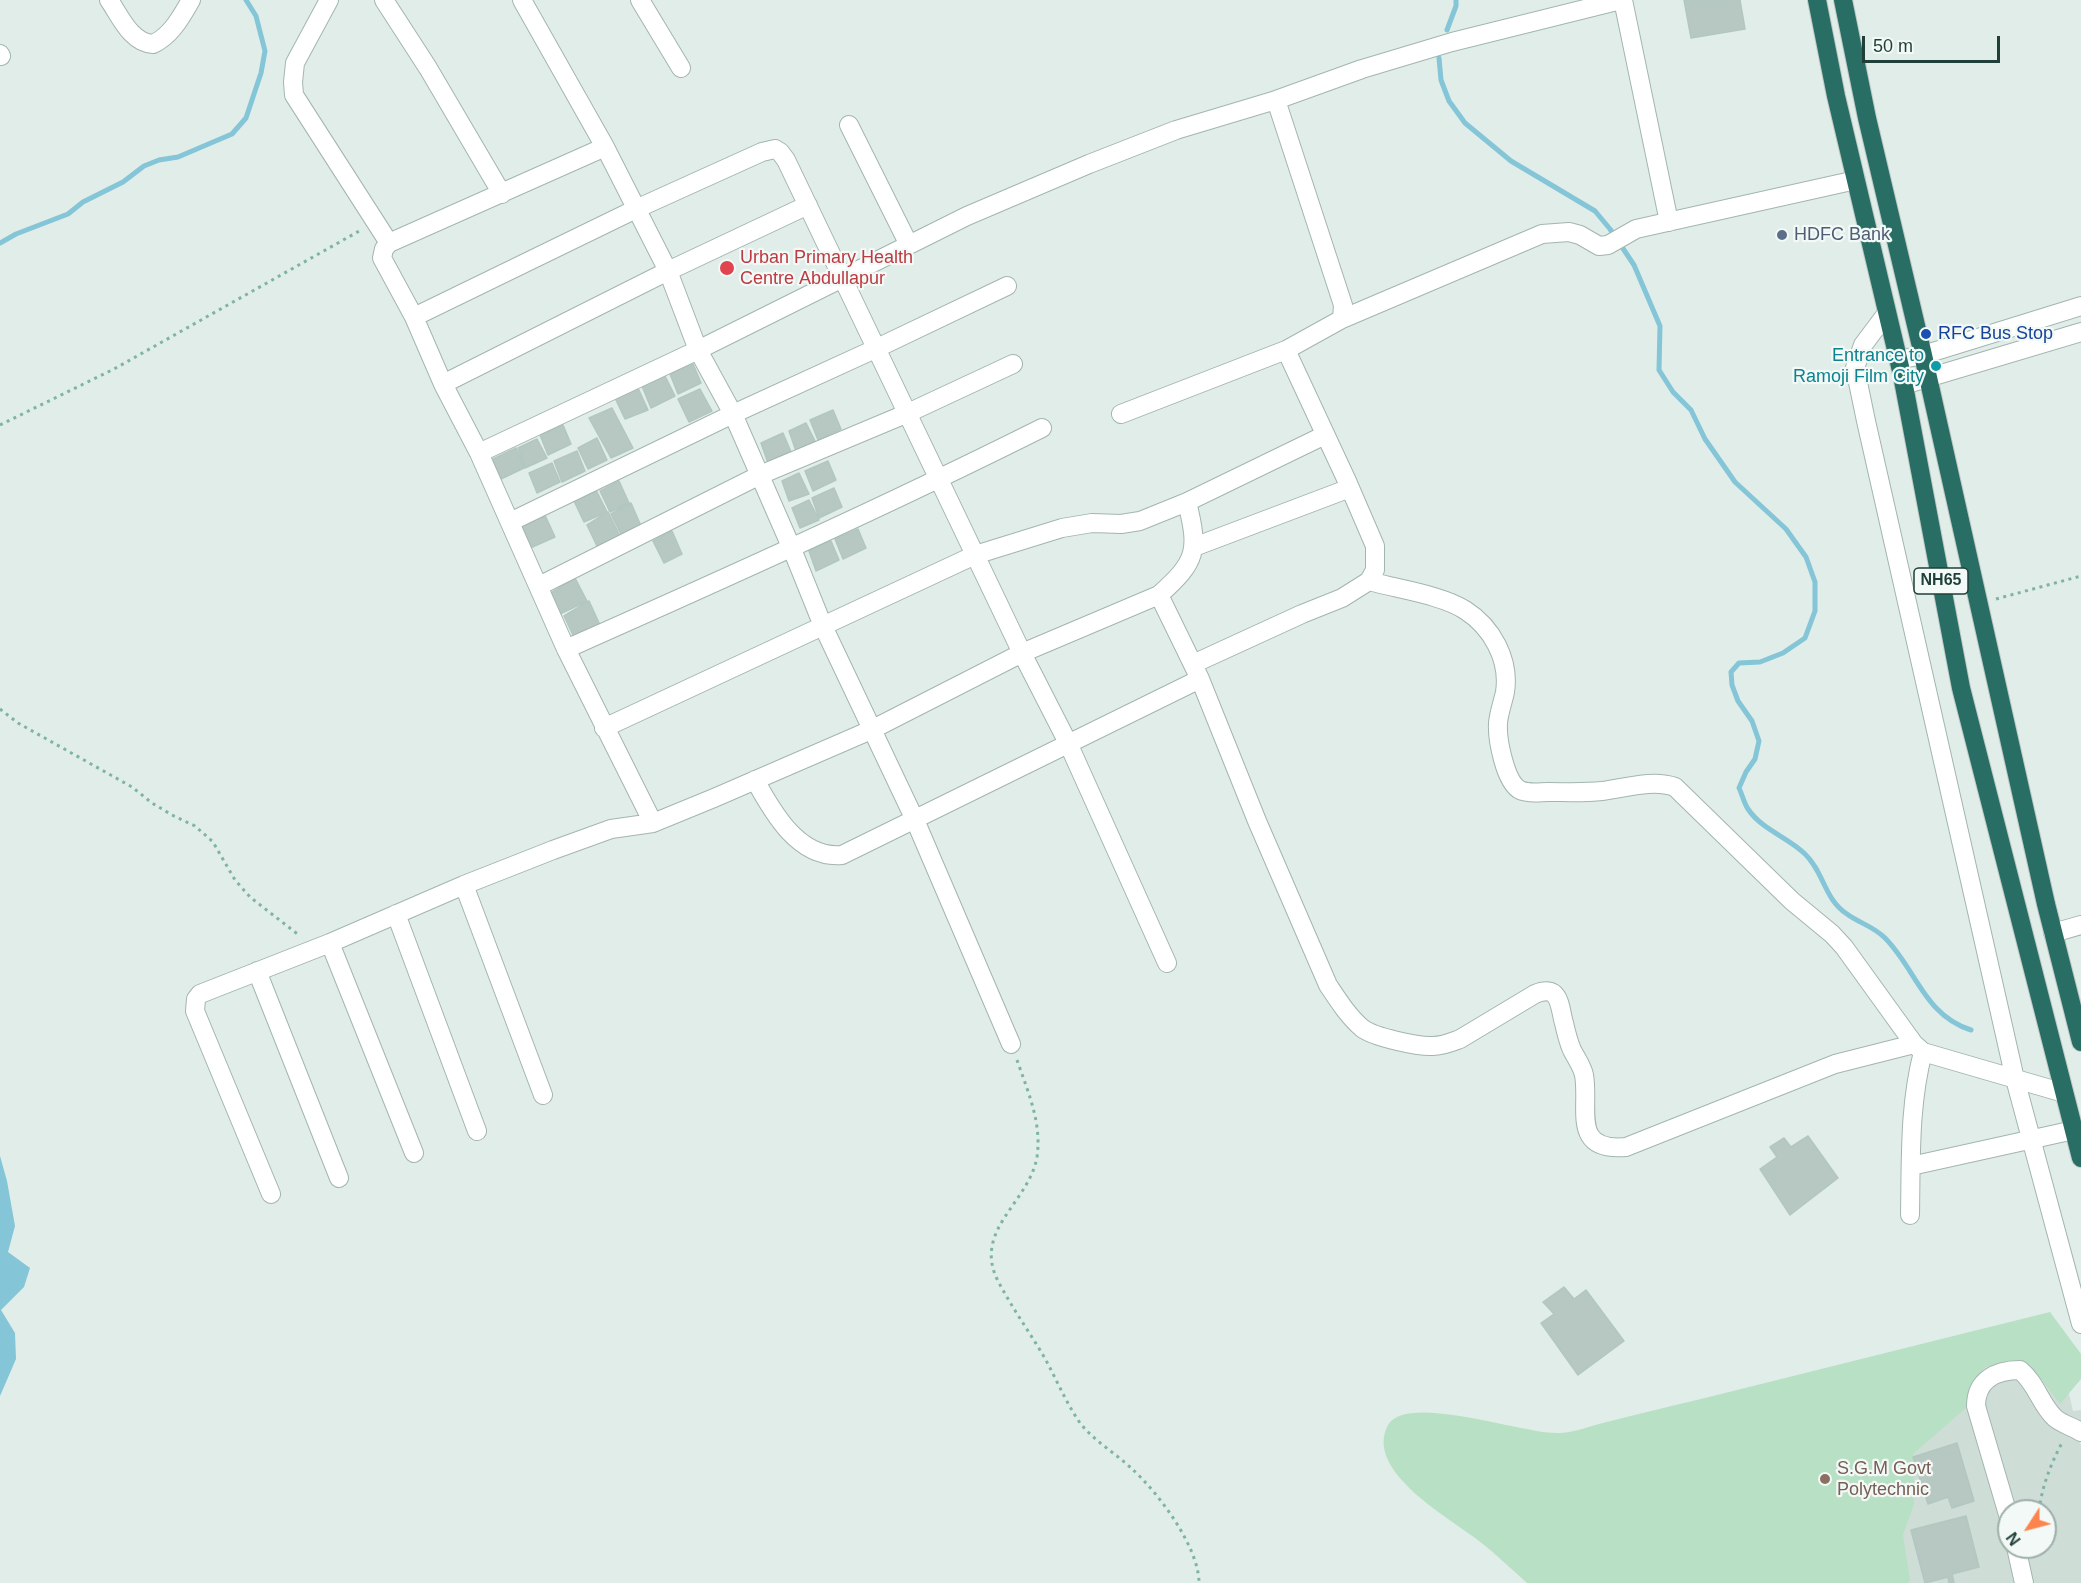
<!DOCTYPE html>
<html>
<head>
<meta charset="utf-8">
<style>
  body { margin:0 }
  #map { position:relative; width:2081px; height:1583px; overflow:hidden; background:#e1ede8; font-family:Arial,sans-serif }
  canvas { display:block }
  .north { position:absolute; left:1997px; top:1499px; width:60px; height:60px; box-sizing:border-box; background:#f2f9f6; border:2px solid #9eafaa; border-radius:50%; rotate:234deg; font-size:16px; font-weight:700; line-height:24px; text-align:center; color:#1f3f38 }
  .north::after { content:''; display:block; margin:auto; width:21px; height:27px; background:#fe844d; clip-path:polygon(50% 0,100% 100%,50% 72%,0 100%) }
  .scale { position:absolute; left:1862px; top:36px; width:138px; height:27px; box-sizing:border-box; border:3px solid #1f3f38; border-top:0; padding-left:8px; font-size:18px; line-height:21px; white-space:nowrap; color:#1f3f38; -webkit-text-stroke:4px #f2f9f6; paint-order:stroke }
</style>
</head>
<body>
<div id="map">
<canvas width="2081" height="1583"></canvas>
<div class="north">N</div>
<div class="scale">50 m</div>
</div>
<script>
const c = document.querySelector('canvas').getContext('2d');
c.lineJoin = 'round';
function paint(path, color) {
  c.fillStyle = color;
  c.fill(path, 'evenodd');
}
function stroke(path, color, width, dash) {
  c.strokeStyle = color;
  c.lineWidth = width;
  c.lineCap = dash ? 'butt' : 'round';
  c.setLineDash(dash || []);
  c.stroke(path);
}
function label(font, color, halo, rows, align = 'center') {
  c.font = font + ' Arial,sans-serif';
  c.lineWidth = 4.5;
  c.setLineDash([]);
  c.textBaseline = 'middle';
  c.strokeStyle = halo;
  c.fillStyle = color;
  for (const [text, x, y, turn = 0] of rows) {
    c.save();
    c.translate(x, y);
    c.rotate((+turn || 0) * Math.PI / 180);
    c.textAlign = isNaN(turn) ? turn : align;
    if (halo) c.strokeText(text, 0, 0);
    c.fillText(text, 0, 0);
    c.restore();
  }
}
paint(new Path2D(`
  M2050 1312 2073 1411 2081 1410V1434L2077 1432 2081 1446V1583H1594ZM2009 1511H2045V1547H2009Z`), '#cfddd7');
paint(new Path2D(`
  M2050 1312 2081 1354V1379L2060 1404 2042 1380 2022 1361 2000 1362 1984 1368 1977 1378 1966 1408 1913 1454 1914 1504 1903 1535 1910 1580 1908 1583H1527C1511 1569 1496 1554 1479 1541 1452 1519 1363 1472 1388 1425 1407 1392 1525 1435 1559 1433 1572 1433 1587 1427 1599 1424 1633 1415 1667 1407 1701 1399 1817 1370 1933 1341 2050 1312Z`), '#b8e0c5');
paint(new Path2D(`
  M0 1156 7 1181 15 1226 8 1252 30 1268 24 1287 1 1310 15 1333 16 1359 0 1396Z`), '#84c5d7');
stroke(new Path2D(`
  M1447 30 1456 6V0
  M1439 58 1441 80 1449 101 1465 123 1511 161 1595 211 1610 229 1634 265 1660 326 1659 370 1673 392 1691 410 1705 439 1735 482 1786 529 1806 557 1815 582V611L1805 638 1783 653 1760 662 1739 663 1731 672 1732 685 1738 701 1752 721 1759 741 1755 759 1746 772 1739 788C1742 794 1744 803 1748 809 1762 830 1788 837 1805 854 1824 872 1824 899 1847 914 1859 923 1873 926 1885 938 1916 969 1924 1015 1971 1030
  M0 243 16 234 68 214 83 202 123 182 144 166 159 160 178 157 232 134 246 118 261 73 265 51 256 16 246 0`), '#84c5d7', 5);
const building = new Path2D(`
  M1684 0H1740L1745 29 1691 38Z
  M693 364 701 383 678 394 670 374Z
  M665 376 675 396 651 408 642 386Z
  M638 388 648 410 625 419 615 398Z
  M700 389 712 411 689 422 678 399Z
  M612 408 633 448 611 458 589 418Z
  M833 410 841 429 818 440 810 420Z
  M806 423 816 443 796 451 789 431Z
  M563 425 571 444 548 455 540 435Z
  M783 433 791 452 768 463 761 443Z
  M597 438 607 460 588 469 578 448Z
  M537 439 547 458 525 468 518 448Z
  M516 448 524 468 501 479 493 459Z
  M577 451 585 471 562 482 554 461Z
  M828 461 836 480 813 491 805 471Z
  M552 463 560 482 537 493 529 473Z
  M799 473 809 494 789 501 782 481Z
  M619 481 629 503 610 512 600 491Z
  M595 488 607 512 584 522 574 501Z
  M834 488 842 507 819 518 812 498Z
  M809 500 819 520 800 528 792 508Z
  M631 503 641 526 621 534 611 514Z
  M608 512 620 536 597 546 587 525Z
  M544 513 555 537 528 549 519 528Z
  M858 529 866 548 843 559 835 539Z
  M672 531 682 554 664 563 653 541Z
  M831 541 839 560 816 571 809 551Z
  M575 578 587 601 560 614 551 593Z
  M589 601 600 625 574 637 564 616Z
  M1808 1136 1838 1178 1790 1215 1760 1169 1777 1157 1770 1147 1784 1138 1791 1147Z
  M1564 1287 1574 1299 1586 1290 1624 1341 1578 1375 1541 1323 1554 1314 1543 1302Z
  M1957 1443 1974 1501 1952 1508 1948 1497 1928 1504 1913 1457Z
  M1966 1516 1979 1567 1952 1574 1954 1583H1949L1948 1577 1925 1583 1911 1530Z`);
paint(building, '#b6c8c1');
stroke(building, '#b2c7c0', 1.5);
const minor = new Path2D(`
  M109 0C120 16 131 43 153 44 171 36 181 17 191 0
  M329 0 295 63 293 82 294 95 389 243 605 147
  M384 0 428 68 502 194
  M522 0 605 147 668 271 698 350 733 414 792 549 823 626 915 820 1011 1044
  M640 0 681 68
  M1623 0 1669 222
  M0 54 1 56
  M849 125 909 245
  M389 243 384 249 382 258 414 317
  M1887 313 1863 345 1855 368 1866 421 2015 1079 2081 1324
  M1342 319 1542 234 1569 232 1580 235 1599 246 1608 245 1636 229 1856 180
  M1898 360 1923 355 2081 306
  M443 384 668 271 808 205
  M1904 385 2081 332
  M1121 414 1286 350
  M479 453 443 384 414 317 636 209 762 152 775 149 780 152 786 160 1022 653 1068 743 1167 963
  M510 522 733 414 875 349 1007 286
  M1194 547 1350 488
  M1369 581C1397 589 1442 595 1465 610 1492 627 1510 660 1505 692 1503 702 1499 712 1498 723 1497 739 1505 782 1520 790 1528 794 1540 792 1548 792 1566 792 1584 793 1602 791 1625 788 1653 779 1675 787L1792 901 1832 934 1844 947 1914 1044 1923 1052 2064 1093
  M539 586 760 475 908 413 1013 364
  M1159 595 1200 679 1257 821 1328 985C1338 1000 1348 1016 1362 1028 1373 1037 1419 1047 1433 1046 1443 1046 1452 1042 1460 1039L1535 994C1540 992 1548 990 1553 993 1561 999 1561 1014 1564 1023 1566 1032 1568 1041 1572 1050 1576 1058 1582 1066 1584 1075 1590 1108 1570 1152 1626 1147L1835 1064 1914 1044
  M566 649C726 578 886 506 1042 428
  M1193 664 1302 614 1342 598 1369 581 1375 570V546L1347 481 1286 350 1342 319 1343 305 1276 100
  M604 728 975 555 1062 528 1092 523 1121 524 1140 521 1187 502 1325 435
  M755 780C773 813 799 859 842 855L1200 679
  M653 823 566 649 479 453 698 350 967 216 1089 164 1176 130 1276 100 1362 69 1452 42 1621 0
  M464 885 543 1095
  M396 914 477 1131
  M2053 933 2081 925
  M330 943 414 1153
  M257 971 339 1178
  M1911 1166 2074 1130
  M271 1194 195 1011 196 999 200 994 330 943 464 885 553 850 611 829 653 823 714 798 871 730 1022 653 1159 595C1197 561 1199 551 1187 502
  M1910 1215C1911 1160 1909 1105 1923 1052
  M2009 1518 1976 1406C1976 1380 1996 1370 2020 1370 2037 1384 2040 1404 2055 1418 2062 1424 2073 1427 2081 1432
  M2016 1547 2024 1583`);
const highway = new Path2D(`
  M1817 0 1836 96 1902 375 1961 688 2081 1158
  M1843 0 1867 118 1923 355 2046 904 2081 1042`);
stroke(minor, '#a3b5b0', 20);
stroke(highway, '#c0c9c7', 20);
stroke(new Path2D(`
  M0 425 114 369 361 230
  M1996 599 2081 576
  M0 709 18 723 132 787 152 803 172 815 195 826 213 842 235 880 250 897 300 936
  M1017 1060C1028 1092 1042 1123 1037 1157 1029 1203 972 1230 998 1281 1011 1306 1028 1330 1043 1355 1056 1378 1065 1401 1080 1423 1094 1441 1114 1452 1131 1468 1158 1492 1199 1547 1199 1583
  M2039 1511C2042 1486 2051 1463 2063 1441`), '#7eb3a6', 3, [3, 4.5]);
stroke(minor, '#fff', 18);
stroke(highway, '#296e64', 18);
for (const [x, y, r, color] of [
  [1782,235,6,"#5c6f8a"],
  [727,268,8,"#e0444e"],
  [1926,334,6,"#1a4fb4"],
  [1936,366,6,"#0f9aa8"],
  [1825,1479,6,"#8d6e63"]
]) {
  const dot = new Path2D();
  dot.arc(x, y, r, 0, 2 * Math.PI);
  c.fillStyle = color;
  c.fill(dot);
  stroke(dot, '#f2f9f6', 2);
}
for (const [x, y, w] of [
  [1941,581,54]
]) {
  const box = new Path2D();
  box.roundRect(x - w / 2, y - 13, w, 26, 4.5);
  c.fillStyle = '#f2f9f6';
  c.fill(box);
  stroke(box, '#1f3f38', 1.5);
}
label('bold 16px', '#1f3f38', null, [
  ["NH65",1941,581]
]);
label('18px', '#4e5e75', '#f2f9f6', [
  ["HDFC Bank",1794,235]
], 'left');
label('18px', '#be3a42', '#f2f9f6', [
  ["Urban Primary Health",740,258],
  ["Centre Abdullapur",740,279]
], 'left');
label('18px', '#164399', '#f2f9f6', [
  ["RFC Bus Stop",1938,334]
], 'left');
label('18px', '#0d838f', '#f2f9f6', [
  ["Entrance to",1924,356],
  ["Ramoji Film City",1924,377]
], 'right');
label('18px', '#785e54', '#f2f9f6', [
  ["S.G.M Govt",1837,1469],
  ["Polytechnic",1837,1490]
], 'left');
</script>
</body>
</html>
